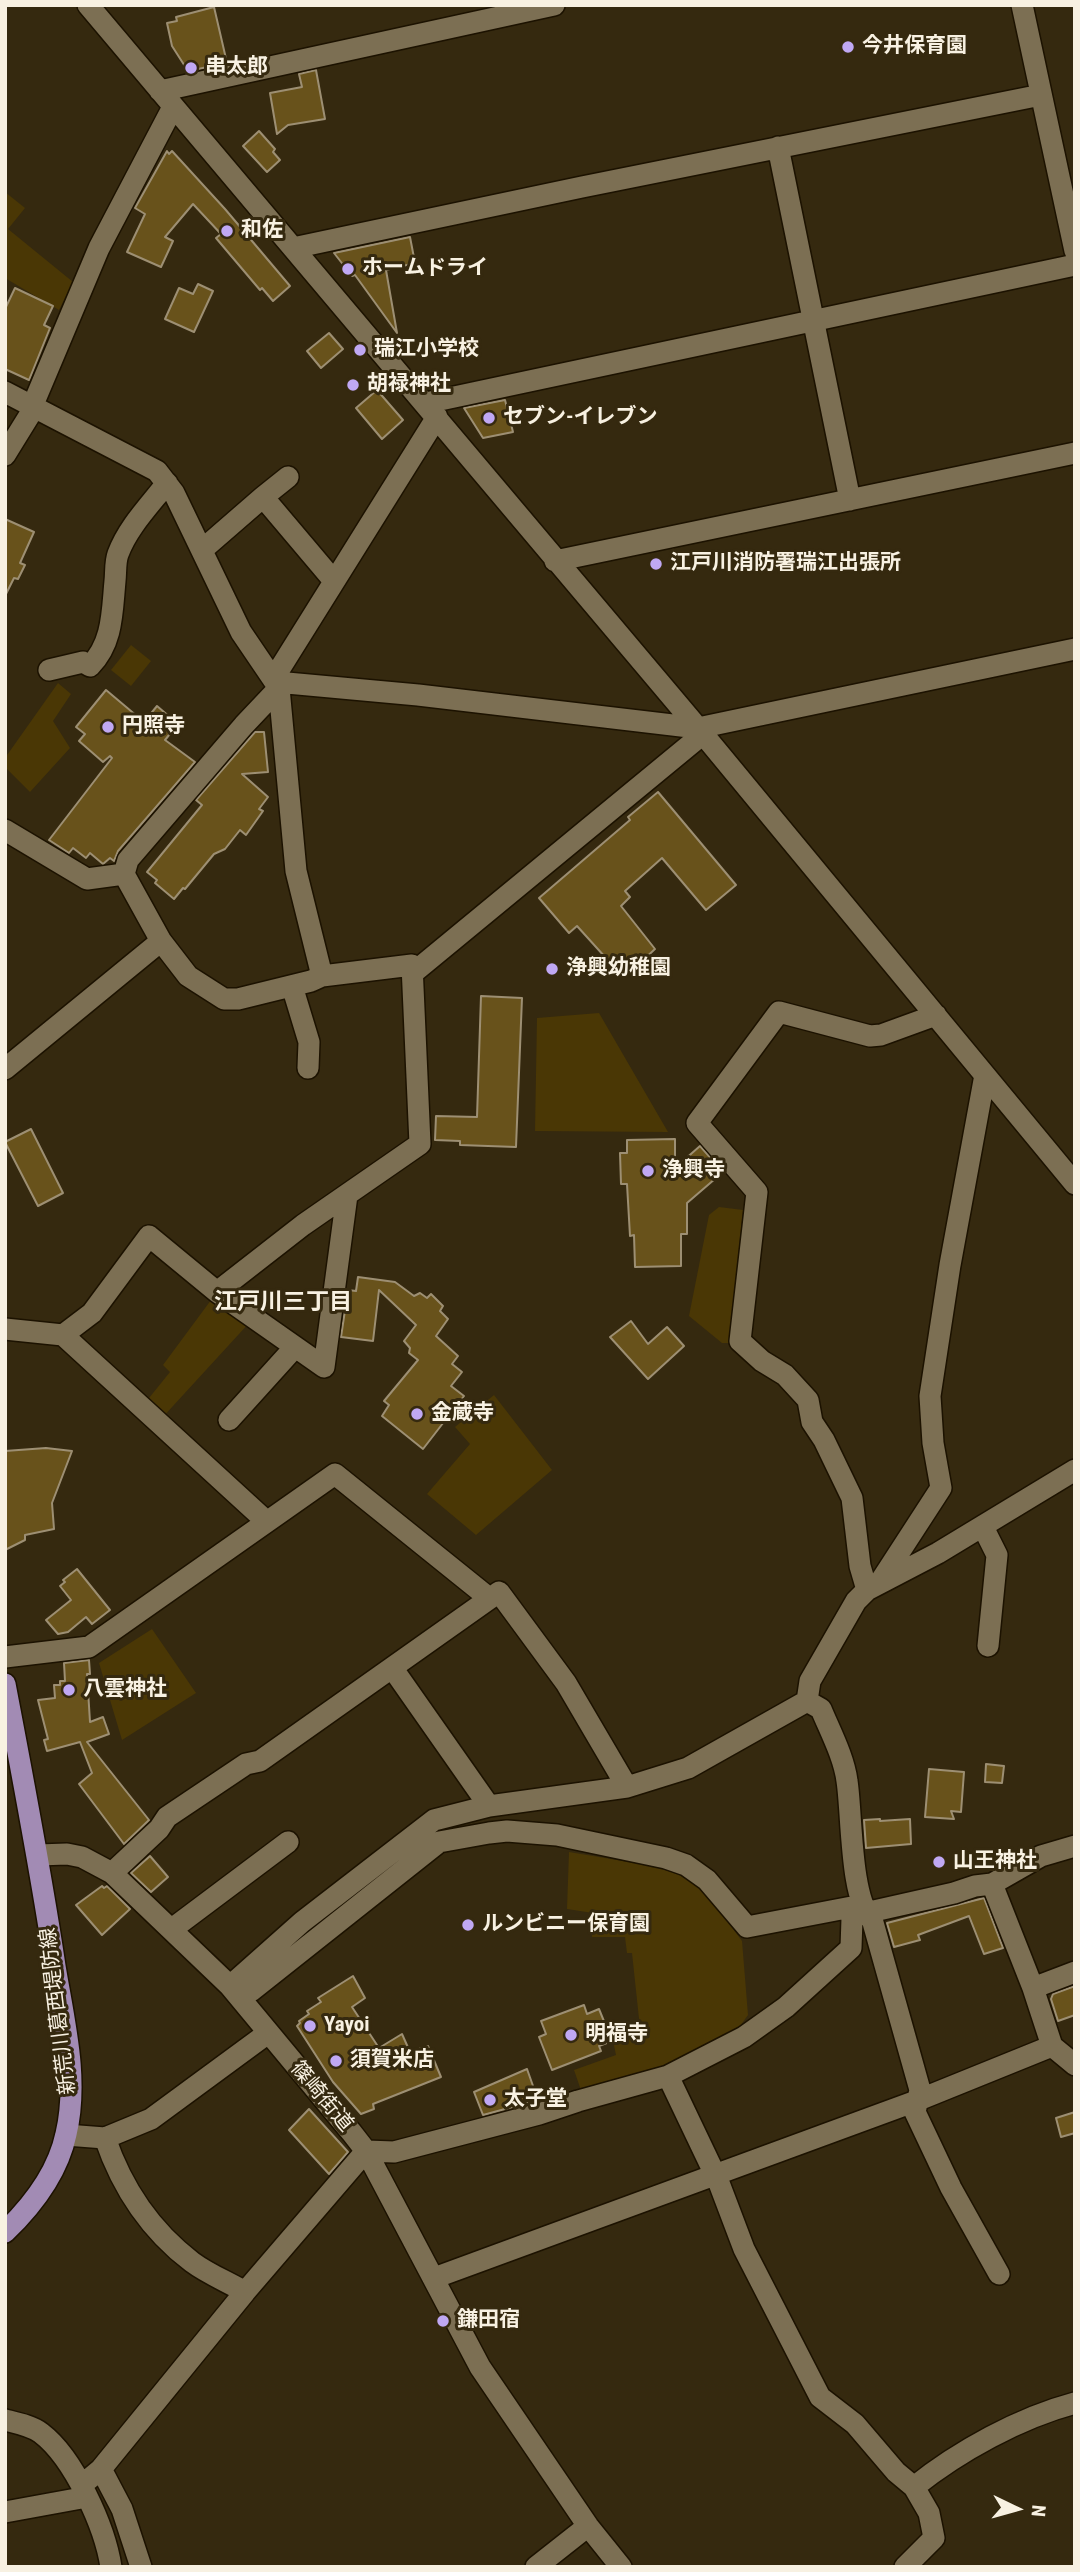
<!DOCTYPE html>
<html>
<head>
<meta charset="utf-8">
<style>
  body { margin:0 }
  #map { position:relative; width:1080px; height:2572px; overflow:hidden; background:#35290f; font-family:"Roboto Condensed",sans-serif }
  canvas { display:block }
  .frame { position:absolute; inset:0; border:7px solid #f8f1e2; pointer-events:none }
  .north { position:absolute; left:982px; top:2474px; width:70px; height:70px; -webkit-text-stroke:5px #35290f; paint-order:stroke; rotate:95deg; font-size:19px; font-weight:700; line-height:28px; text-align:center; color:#f8f1e2 }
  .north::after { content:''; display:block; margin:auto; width:24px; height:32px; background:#f8f1e2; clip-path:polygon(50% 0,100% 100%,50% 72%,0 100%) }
</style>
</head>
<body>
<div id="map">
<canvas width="1080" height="2572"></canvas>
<div class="frame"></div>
<div class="north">N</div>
</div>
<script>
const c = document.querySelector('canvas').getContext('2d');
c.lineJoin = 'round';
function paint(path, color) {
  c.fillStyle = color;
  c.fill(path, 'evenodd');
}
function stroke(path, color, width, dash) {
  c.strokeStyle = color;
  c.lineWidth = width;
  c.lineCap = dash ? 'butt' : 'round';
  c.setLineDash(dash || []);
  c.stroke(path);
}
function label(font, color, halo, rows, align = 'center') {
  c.font = font + ' "Roboto Condensed","Noto Sans JP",sans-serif';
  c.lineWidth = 6;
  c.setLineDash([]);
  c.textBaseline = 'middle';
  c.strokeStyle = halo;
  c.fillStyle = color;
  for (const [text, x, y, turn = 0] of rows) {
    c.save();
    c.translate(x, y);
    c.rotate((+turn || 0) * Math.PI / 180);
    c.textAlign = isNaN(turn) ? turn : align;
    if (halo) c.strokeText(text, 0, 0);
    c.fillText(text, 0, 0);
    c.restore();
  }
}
paint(new Path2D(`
  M5 192 25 208 8 229 73 282 59 310 5 278Z
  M131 645 151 661 131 686 111 670Z
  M58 683 71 694 53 721 70 748 30 792 5 767V758Z
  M599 1013 668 1132 535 1131 537 1018Z
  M719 1207 743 1210 729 1343H722L689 1316 709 1215Z
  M214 1296 250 1322 162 1418 145 1403 170 1372 163 1365Z
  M494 1395 552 1470 476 1535 427 1494 470 1444 455 1427Z
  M152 1629 196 1693 122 1740 99 1663Z
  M569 1852 653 1866 677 1874 702 1887 742 1941 748 2015 732 2037 662 2069 583 2096 574 2070 616 2055 612 2036 640 2028 632 1953H627L625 1937H592L593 1913 567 1909Z`), '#4a3705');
const building = new Path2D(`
  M214 7 227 63 188 71 172 46 167 23 177 21 176 17Z
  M316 70 325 119 288 125 277 134 270 93 302 87 299 74Z
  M259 131 275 149 273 152 280 160 267 172 243 146Z
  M167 151 169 154 172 151 225 209 290 286 273 301 262 288 260 290 216 238 221 234 193 204 165 237 173 241 161 267 127 252 145 214 135 208Z
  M410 237 415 263 386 270 397 333 355 275 352 276 334 253Z
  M198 284 213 291 194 332 165 319 179 288 193 294Z
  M15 288 53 306 44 325 50 328 29 380 5 369V309Z
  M329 333 343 349 321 368 307 351Z
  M377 390 403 420 382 439 356 408Z
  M505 400 513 432 483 438 464 408Z
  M5 519 34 532 20 563 25 565 18 579 14 578 5 596Z
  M106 690 144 722 157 706 178 724 165 740 195 762 118 851 114 861 110 858 103 864 90 853 86 858 73 848 69 853 49 840 112 758 110 756 103 762 79 741 85 734 76 727Z
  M255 732H264L268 772 242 774 268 797 259 809 263 811 246 835 240 830 225 849 214 854 185 889 183 888 174 899 155 883 157 880 147 872 202 805 196 800Z
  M658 792 736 885 706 910 662 858 625 891 630 897 621 906 655 949 624 978 577 926 569 933 539 898 630 820 628 817Z
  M481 996 522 998 516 1147 460 1145V1141L435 1140 436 1116 477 1117Z
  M31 1129 63 1193 38 1206 5 1142Z
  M675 1139V1168L700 1146 723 1172 687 1203V1234H681V1266L635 1267 634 1235 630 1236 627 1184H621L620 1153H627V1140Z
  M358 1277 395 1282 414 1296 420 1293 427 1298 431 1294 443 1306 440 1311 448 1319 436 1336 458 1356 452 1364 462 1372 451 1386 464 1396 423 1449 382 1416 389 1405 384 1401 418 1360 409 1353 410 1348 404 1341 416 1325 379 1290 373 1341 341 1337 348 1290 356 1291Z
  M631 1321 648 1344 667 1327 684 1346 648 1379 610 1337Z
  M46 1448 72 1451 52 1503 54 1529 25 1535V1540L5 1550V1451Z
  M77 1569 110 1610 92 1624 86 1617 68 1632 58 1634 46 1620 71 1600 60 1586 65 1582 63 1580Z
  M89 1660 90 1674H87L90 1722 103 1717 109 1734 87 1742 149 1820 124 1844 79 1784 92 1773 80 1742 47 1751 44 1740 48 1739 38 1700 55 1698 54 1685H60V1681H65L64 1663Z
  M986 1764 1004 1766 1002 1783 985 1782Z
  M929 1769 964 1772 961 1812 951 1811 954 1819 925 1817Z
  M880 1819V1821L910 1819 911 1844 866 1848 864 1820Z
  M150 1856 168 1877 151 1892 131 1873Z
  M102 1886 104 1888 107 1886 130 1909 102 1935 76 1905Z
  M984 1898 1003 1948 984 1954 969 1916 918 1935 920 1940 894 1947 887 1923Z
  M353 1976 365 1998 352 2007 379 2048 402 2034 410 2052 428 2046 441 2077 373 2104 374 2109 361 2114 333 2082 297 2026 300 2023 299 2021 309 2014 307 2011 321 2002 318 1998Z
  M1075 1986V2015L1058 2021 1051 1999 1053 1994Z
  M584 2005 587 2014 599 2009 612 2041 599 2046 601 2051 552 2070 539 2037 546 2034 541 2021Z
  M527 2069 538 2100 483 2115 474 2092Z
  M309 2109 348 2152 329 2174 289 2130Z
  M1075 2112V2133L1061 2137 1056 2118Z`);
paint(building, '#68521b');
stroke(building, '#9d8f73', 2);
const minor = new Path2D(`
  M88 5 703 734 1075 1184
  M1022 5 1075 251
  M160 91 554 5
  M778 147 850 500
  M293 248 582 187 1041 95
  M5 392 157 471 174 493 241 632 279 688 296 871 322 976
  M426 403 1075 265
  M32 407 99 248 173 107
  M5 455 34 408
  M263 497 288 477
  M202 550 263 497 334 581
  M555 561 1075 453
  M49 670 83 662 90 666C113 643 112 612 115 581 116 572 115 562 118 554 128 527 150 505 167 483
  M274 678 437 417
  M276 682 418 695 698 728 1075 649
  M5 830 87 879 124 874
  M413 973 703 734
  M292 986 309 1042 308 1068
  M5 1069 161 941
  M217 1292 324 1367 347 1195
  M5 1329 63 1335 92 1313 149 1236 217 1292 303 1225 420 1144 412 965 322 976 311 981 238 999H224L188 976 161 941 124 874 128 860 244 725 279 688
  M63 1335 266 1521
  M229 1420 295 1347
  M983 1527 997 1555 988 1646
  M880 1582 941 1488 933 1443 930 1396 950 1265 985 1075
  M867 1590 860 1566 852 1498 824 1440 812 1422 808 1400 785 1375 762 1361 740 1341 757 1192 697 1123 779 1012 870 1036 881 1035 936 1015
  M5 1657 89 1647 335 1474 489 1598
  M393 1669 489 1806
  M807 1701 810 1681 856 1601 867 1590 938 1553 1075 1470
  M38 1855 67 1854 82 1857 112 1873 230 1986 352 2133 366 2151 480 2367 588 2526 621 2567
  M112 1873 159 1829 167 1817 246 1764 260 1761 499 1592 566 1683 627 1787
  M992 1884 1033 1988 1052 2046 1075 2065
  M172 1929 288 1842
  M230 1986 302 1922 434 1820 489 1806 627 1787 688 1768 807 1701 821 1709C830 1731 844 1757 847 1781 852 1812 850 1900 872 1919L920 2090 915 2112 951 2188 999 2274
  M1033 1988 1075 1972
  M251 1991 439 1842 489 1833 507 1831 557 1835 666 1858 686 1865 707 1880 747 1927 862 1905
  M668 2076 719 2183 744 2249 820 2397 855 2424 896 2472 914 2487
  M66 2135 105 2138 151 2119 268 2033
  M105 2138C122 2188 150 2230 192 2262 208 2274 228 2282 245 2292
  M434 2278 916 2101 1052 2046
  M5 2420C17 2423 32 2426 41 2433 74 2458 105 2527 111 2567
  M101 2469 122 2509 141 2567
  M83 2484 101 2469 245 2292 366 2151 394 2152 539 2114 578 2101 668 2076 744 2037 786 2007 851 1948 852 1918 865 1913 954 1893 975 1886 992 1884 1041 1856 1075 1846
  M5 2512 87 2497
  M536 2567 588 2526
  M905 2567 934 2538 929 2513 914 2487C959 2451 1019 2418 1075 2403`);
const major = new Path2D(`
  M5 1684C23 1778 41 1872 55 1966 64 2021 79 2079 66 2134 58 2172 32 2206 5 2232`);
stroke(minor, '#1c1200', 24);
stroke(major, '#1c1200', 24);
stroke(minor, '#7c6f53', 21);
stroke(major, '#a28bb4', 21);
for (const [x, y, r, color] of [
  [848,47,7,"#c0a8f3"],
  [191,68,7,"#c0a8f3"],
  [227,231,7,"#c0a8f3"],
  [348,269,7,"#c0a8f3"],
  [360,350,7,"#c0a8f3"],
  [353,385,7,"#c0a8f3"],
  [489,418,7,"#c0a8f3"],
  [656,564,7,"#c0a8f3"],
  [108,727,7,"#c0a8f3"],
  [552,969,7,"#c0a8f3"],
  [648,1171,7,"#c0a8f3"],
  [417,1414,7,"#c0a8f3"],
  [69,1690,7,"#c0a8f3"],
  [939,1862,7,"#c0a8f3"],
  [468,1925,7,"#c0a8f3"],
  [310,2026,7,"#c0a8f3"],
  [571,2035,7,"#c0a8f3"],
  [336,2061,7,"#c0a8f3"],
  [490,2100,7,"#c0a8f3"],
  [443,2321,7,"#c0a8f3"]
]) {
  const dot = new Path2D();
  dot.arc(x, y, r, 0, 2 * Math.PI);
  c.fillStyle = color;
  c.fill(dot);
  stroke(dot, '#35290f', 2.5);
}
label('bold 21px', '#f8f1e2', '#35290f', [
  ["今井保育園",862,47],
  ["串太郎",205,68],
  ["和佐",241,231],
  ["ホームドライ",362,269],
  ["瑞江小学校",374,350],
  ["胡禄神社",367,385],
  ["セブン-イレブン",503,418],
  ["江戸川消防署瑞江出張所",670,564],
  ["円照寺",122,727],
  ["浄興幼稚園",566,969],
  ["浄興寺",662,1171],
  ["金蔵寺",431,1414],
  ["八雲神社",83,1690],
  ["山王神社",953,1862],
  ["ルンビニー保育園",482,1925],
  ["Yayoi",324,2026],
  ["明福寺",585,2035],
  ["須賀米店",350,2061],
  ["太子堂",504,2100],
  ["鎌田宿",457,2321]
], 'left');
label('21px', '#f8f1e2', '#35290f', [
  ["新荒川葛西堤防線",59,2011,-97],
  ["篠崎街道",321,2097,50]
]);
label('bold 23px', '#f8f1e2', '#35290f', [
  ["江戸川三丁目",283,1303]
]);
</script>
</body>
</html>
